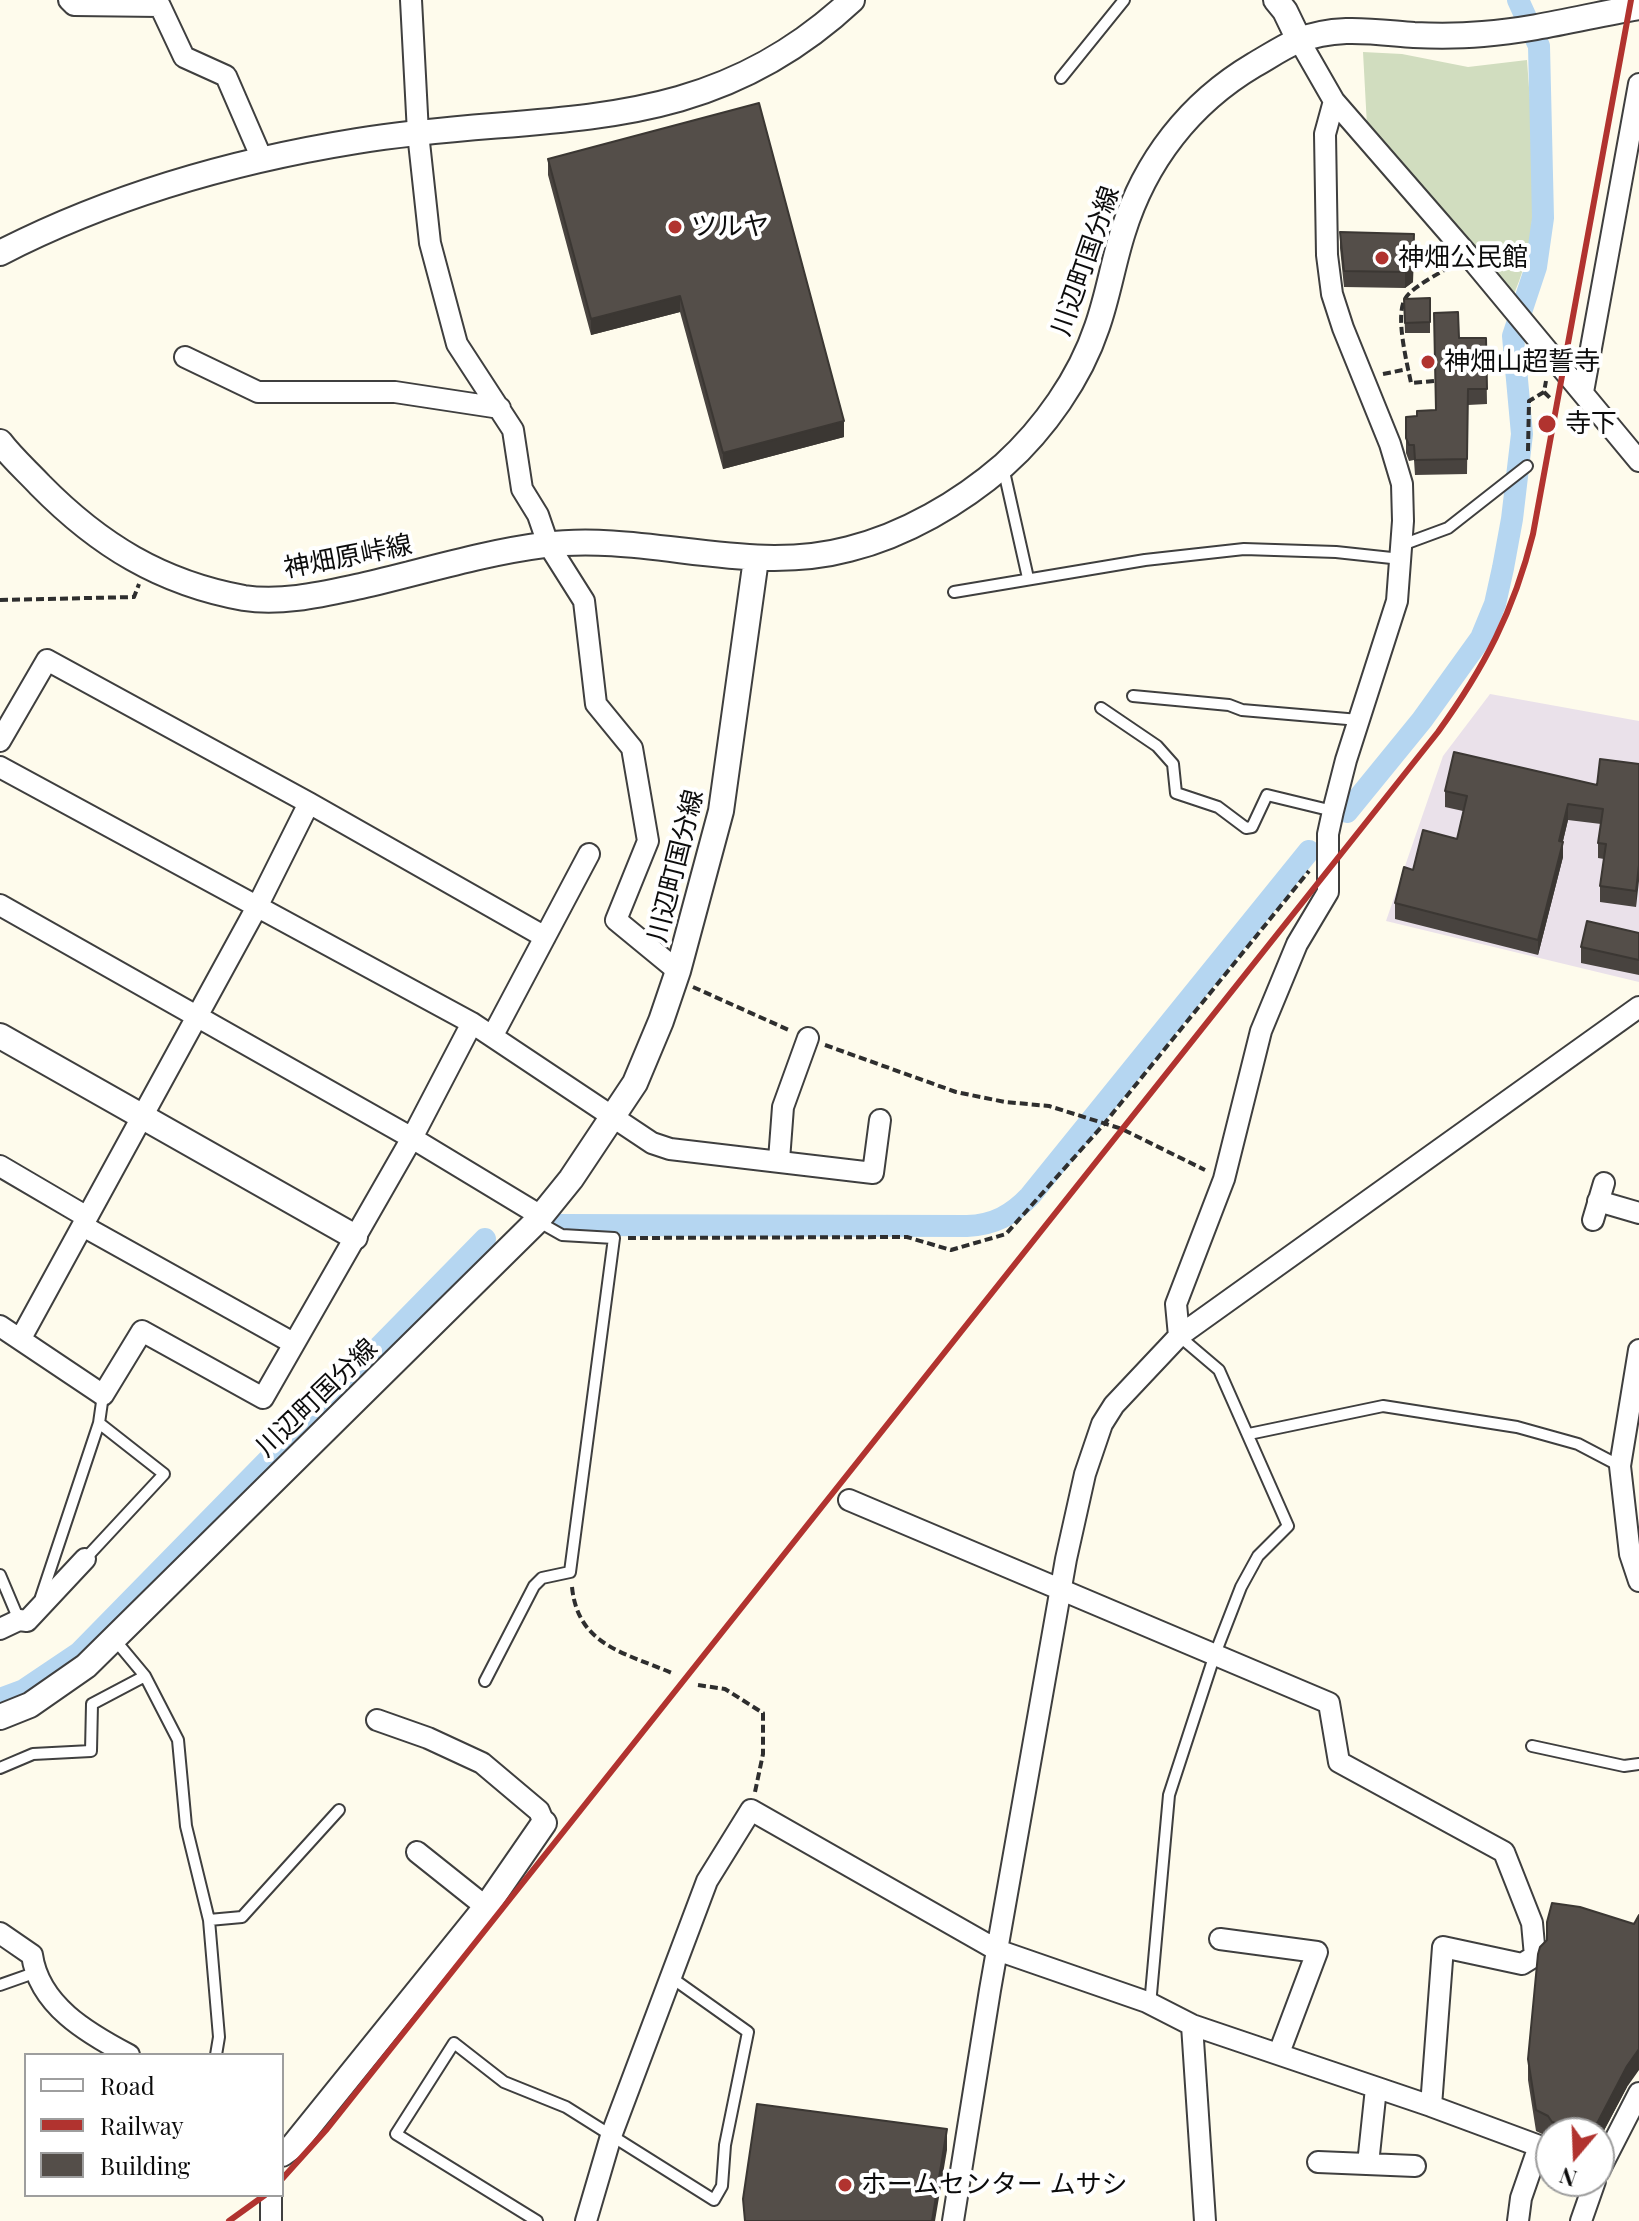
<!DOCTYPE html>
<html>
<head>
<meta charset="utf-8">
<style>
  body { margin:0 }
  #map { position:relative; width:1639px; height:2221px; overflow:hidden; background:#fefbec; font-family:"Playfair Display",serif }
  canvas { display:block }
  .legend { position:absolute; left:24px; top:2053px; width:260px; height:144px; box-sizing:border-box; background:#fff; border:2px solid #9e9e9e; margin:0; padding:10px 14px; list-style:none; font-size:24px; color:#0c0c0c }
  .legend li { display:flex; align-items:center; gap:16px; height:40px }
  .legend b { width:40px; border:2px solid #9e9e9e }
  .north { position:absolute; left:1535px; top:2117px; width:80px; height:80px; box-sizing:border-box; background:#fff; border:2px solid #9e9e9e; border-radius:50%; rotate:199deg; font-size:22px; font-weight:700; line-height:32px; text-align:center; color:#0c0c0c }
  .north::after { content:''; display:block; margin:auto; width:28px; height:36px; background:#b1332f; clip-path:polygon(50% 0,100% 100%,50% 72%,0 100%) }
</style>
</head>
<body>
<div id="map">
<canvas width="1639" height="2221"></canvas>
<ul class="legend">
<li><b style="height:10px;background:#fff"></b>Road</li>
<li><b style="height:10px;background:#b1332f"></b>Railway</li>
<li><b style="height:22px;background:#544e49"></b>Building</li>
</ul>
<div class="north">N</div>
</div>
<script>
const c = document.querySelector('canvas').getContext('2d');
c.lineJoin = 'round';
function paint(path, color) {
  c.fillStyle = color;
  c.fill(path, 'evenodd');
}
function stroke(path, color, width, dash) {
  c.strokeStyle = color;
  c.lineWidth = width;
  c.lineCap = dash ? 'butt' : 'round';
  c.setLineDash(dash || []);
  c.stroke(path);
}
function label(font, color, halo, rows, align = 'center') {
  c.font = font + ' "Playfair Display","Noto Sans JP",serif';
  c.lineWidth = 8;
  c.setLineDash([]);
  c.textBaseline = 'middle';
  c.strokeStyle = halo;
  c.fillStyle = color;
  for (const [text, x, y, turn = 0] of rows) {
    c.save();
    c.translate(x, y);
    c.rotate((+turn || 0) * Math.PI / 180);
    c.textAlign = isNaN(turn) ? turn : align;
    if (halo) c.strokeText(text, 0, 0);
    c.fillText(text, 0, 0);
    c.restore();
  }
}
paint(new Path2D(`
  M1490 694 1639 721V982L1386 921 1443 756Z`), '#eae1ea');
paint(new Path2D(`
  M1363 52 1402 54 1468 67 1527 60C1532 134 1545 226 1514 294L1367 126Z`), '#d1ddbf');
stroke(new Path2D(`
  M1347 812 1422 720 1481 638 1495 604 1503 568 1512 519 1522 434 1513 336 1536 267 1543 218 1539 46 1518 0
  M561 1225 967 1226C994 1225 1012 1215 1030 1196L1309 851
  M0 1699 24 1690 79 1653 485 1239`), '#b5d6f1', 22);
const service = new Path2D(`
  M1061 78 1124 0
  M1003 467 1028 578
  M1402 545 1448 528 1527 466
  M954 592 1145 560 1244 549 1336 552 1401 559
  M1133 696 1229 705 1242 710 1359 720
  M1101 708 1157 746 1173 764 1176 793 1218 807 1246 828 1252 827 1267 795 1333 811
  M1249 1434 1383 1406 1517 1427 1578 1444 1620 1466
  M85 1559 164 1474 99 1423 103 1395
  M0 1575 19 1620
  M41 1597 99 1423
  M115 1640 145 1676 178 1740 186 1826 209 1920
  M485 1681 534 1586 542 1578 570 1572 614 1238 562 1235 539 1222
  M1532 1746 1624 1766 1639 1764
  M0 1768 33 1754 91 1751 92 1704 145 1676
  M0 1985 34 1973
  M1147 2002 1151 1994 1169 1795 1215 1654 1241 1587 1258 1556 1288 1526 1219 1370 1179 1336
  M216 2055 219 2037 209 1920 242 1917 339 1810
  M537 2221 396 2134 454 2043 504 2082 566 2107 714 2200 722 2186 725 2145 748 2032 672 1978`);
const minor = new Path2D(`
  M69 0 74 5 160 6 184 57 226 76 262 159
  M411 0 418 133 430 243 457 344 513 430 522 489 538 515 548 544 584 601 596 704 632 748 648 841 616 920 678 971
  M1299 40 1334 101 1468 255 1639 461
  M185 357 258 392H395L500 408
  M1583 392 1639 84
  M0 741 47 660 309 803 545 937
  M0 767 472 1023 652 1143 670 1149 873 1173 880 1120
  M0 905 412 1138 541 1216
  M493 1035 589 854
  M779 1160 783 1107 808 1038
  M0 1166 87 1217
  M1598 1201 1639 1213
  M1593 1220 1604 1183
  M83 1226 293 1343
  M0 1326 103 1395 142 1331 263 1398 412 1138 472 1023
  M1179 1336 1176 1304 1224 1179 1261 1031 1297 944 1328 892V834L1333 811 1346 760 1397 601 1403 521 1402 484 1390 444 1343 328 1332 294 1327 255 1325 134 1334 101
  M21 1338 258 905 309 803
  M1639 1350 1620 1466 1630 1554 1639 1581
  M849 1500 1329 1703 1339 1762 1504 1852 1532 1923 1535 1956 1522 1964 1443 1947 1431 2106
  M0 1629 19 1620 27 1621 85 1559
  M377 1720 428 1738 482 1763 539 1811 544 1823
  M417 1852 486 1907
  M0 1933 32 1955C39 2005 87 2033 129 2055
  M1220 1939 1317 1952 1279 2053
  M1192 2025 1205 2221
  M1318 2162 1415 2166
  M1368 2164 1376 2088
  M1599 2171 1639 2093
  M271 2195V2221
  M586 2221 611 2136 707 1881 751 1810 997 1950 1147 2002 1192 2025 1431 2106 1539 2146 1521 2198 1518 2221
  M953 2221 990 1990 1066 1559 1085 1474 1102 1424 1114 1405 1179 1336 1639 1007
  M1581 2221 1595 2181`);
const tertiary = new Path2D(`
  M1276 0 1285 11 1299 40
  M0 253C111 196 233 161 357 141 544 110 699 143 852 0
  M0 442C12 458 27 471 40 485 99 545 161 583 244 598 282 604 323 594 361 586 422 572 482 553 544 545 646 532 748 576 849 549 905 535 960 503 1004 465 1044 429 1080 378 1097 327 1108 296 1113 263 1123 232 1145 161 1190 103 1254 65 1268 57 1283 47 1297 41 1336 25 1374 32 1414 35 1437 36 1460 36 1483 34 1536 30 1587 16 1639 7
  M0 1036 355 1237
  M0 1717 30 1705 86 1666 537 1221 571 1179 635 1083 661 1021 678 971 721 811 756 559
  M282 2154 293 2146 486 1907 544 1823`);
stroke(service, '#3f3f3f', 14);
stroke(minor, '#3f3f3f', 24);
stroke(tertiary, '#3f3f3f', 28);
stroke(new Path2D(`
  M1383 374 1408 369
  M1434 381 1411 383C1407 363 1395 316 1405 299 1411 287 1441 273 1452 265
  M1544 392 1550 398
  M1528 451 1529 401 1544 392 1546 381
  M0 600 134 597 139 584
  M693 987 791 1031
  M825 1045 956 1092 1005 1102 1049 1106 1122 1129 1205 1170
  M628 1238 907 1237 951 1250 1006 1234 1104 1124 1309 871
  M572 1587C578 1647 627 1653 674 1674
  M698 1685 725 1689 763 1713V1754L755 1792`), '#2e2e2e', 4, [8, 4]);
stroke(service, '#fff', 10);
stroke(minor, '#fff', 20);
stroke(tertiary, '#fff', 24);
stroke(new Path2D(`
  M282 2179 327 2129 1438 732C1484 668 1514 611 1533 534L1631 0
  M229 2221 265 2195`), '#b1332f', 6);
paint(new Path2D(`
  M548 159 844 437 723 469 680 312 591 335 548 175Z
  M1340 232 1414 234 1413 282 1405 288 1344 287 1340 248Z
  M1430 298V333H1405L1404 299Z
  M1459 338H1486L1487 404 1468 405 1467 474 1415 475 1414 460 1409 461 1406 453V417L1417 416 1436 410Z
  M1639 764 1636 907 1600 902V886L1604 859 1598 858V843L1601 824 1568 820 1563 841V857L1538 955 1395 919V903L1457 839 1463 811 1445 807V791L1597 785Z
  M1639 933V975L1581 963V947Z
  M1528 2059 1627 2087 1599 2140V2133H1551V2142L1548 2137 1536 2131 1528 2080Z`), '#48433f');
paint(new Path2D(`
  M1414 234 1413 282 1405 288V272Z
  M680 296V312L591 335V319Z
  M844 421V437L723 469V453Z
  M1568 804V820L1561 849 1563 842V857L1538 955V940Z
  M1639 865V881L1636 907V891Z
  M1639 2049V2070L1627 2087 1599 2140V2133H1592L1627 2066Z
  M947 2129V2150L935 2221H932Z`), '#3b3733');
const building = new Path2D(`
  M759 103 844 421 723 453 680 296 591 319 548 159Z
  M1340 232 1414 234 1413 267 1405 272 1344 271Z
  M1430 298V322L1405 323 1404 299Z
  M1458 312 1459 338H1486L1487 389H1468L1467 459 1415 460 1414 445H1409L1406 438V417L1417 416V411L1436 410 1434 313Z
  M1454 752 1597 785 1600 759 1639 764V865L1636 891 1600 886 1606 844 1598 843 1603 809 1568 804 1559 841 1563 842 1538 940 1395 903 1404 867 1413 870 1423 830 1457 839 1467 796 1445 791Z
  M1587 921 1639 933V960L1581 947Z
  M1552 1903 1580 1907 1634 1924 1639 1915V2049L1627 2066 1592 2133 1552 2122 1548 2116 1536 2110 1528 2059 1538 1954 1540 1947 1547 1940V1922Z
  M757 2104 947 2129 932 2221H745L743 2199Z`);
paint(building, '#544e49');
stroke(building, '#3b3733', 2);
for (const [x, y, r, color] of [
  [675,227,8,"#b1332f"],
  [1382,258,8,"#b1332f"],
  [1428,362,8,"#b1332f"],
  [1547,424,10,"#b1332f"],
  [845,2185,8,"#b1332f"]
]) {
  const dot = new Path2D();
  dot.arc(x, y, r, 0, 2 * Math.PI);
  c.fillStyle = color;
  c.fill(dot);
  stroke(dot, '#fff', 3);
}
label('26px', '#0c0c0c', '#fff', [
  ["ツルヤ",691,227],
  ["神畑公民館",1398,258],
  ["神畑山超誓寺",1444,362],
  ["寺下",1565,424],
  ["ホームセンター ムサシ",861,2185]
], 'left');
label('26px', '#0c0c0c', '#fff', [
  ["川辺町国分線",1086,261,-71],
  ["神畑原峠線",348,557,-11],
  ["川辺町国分線",676,866,-76],
  ["川辺町国分線",317,1398,-44]
]);
</script>
</body>
</html>
